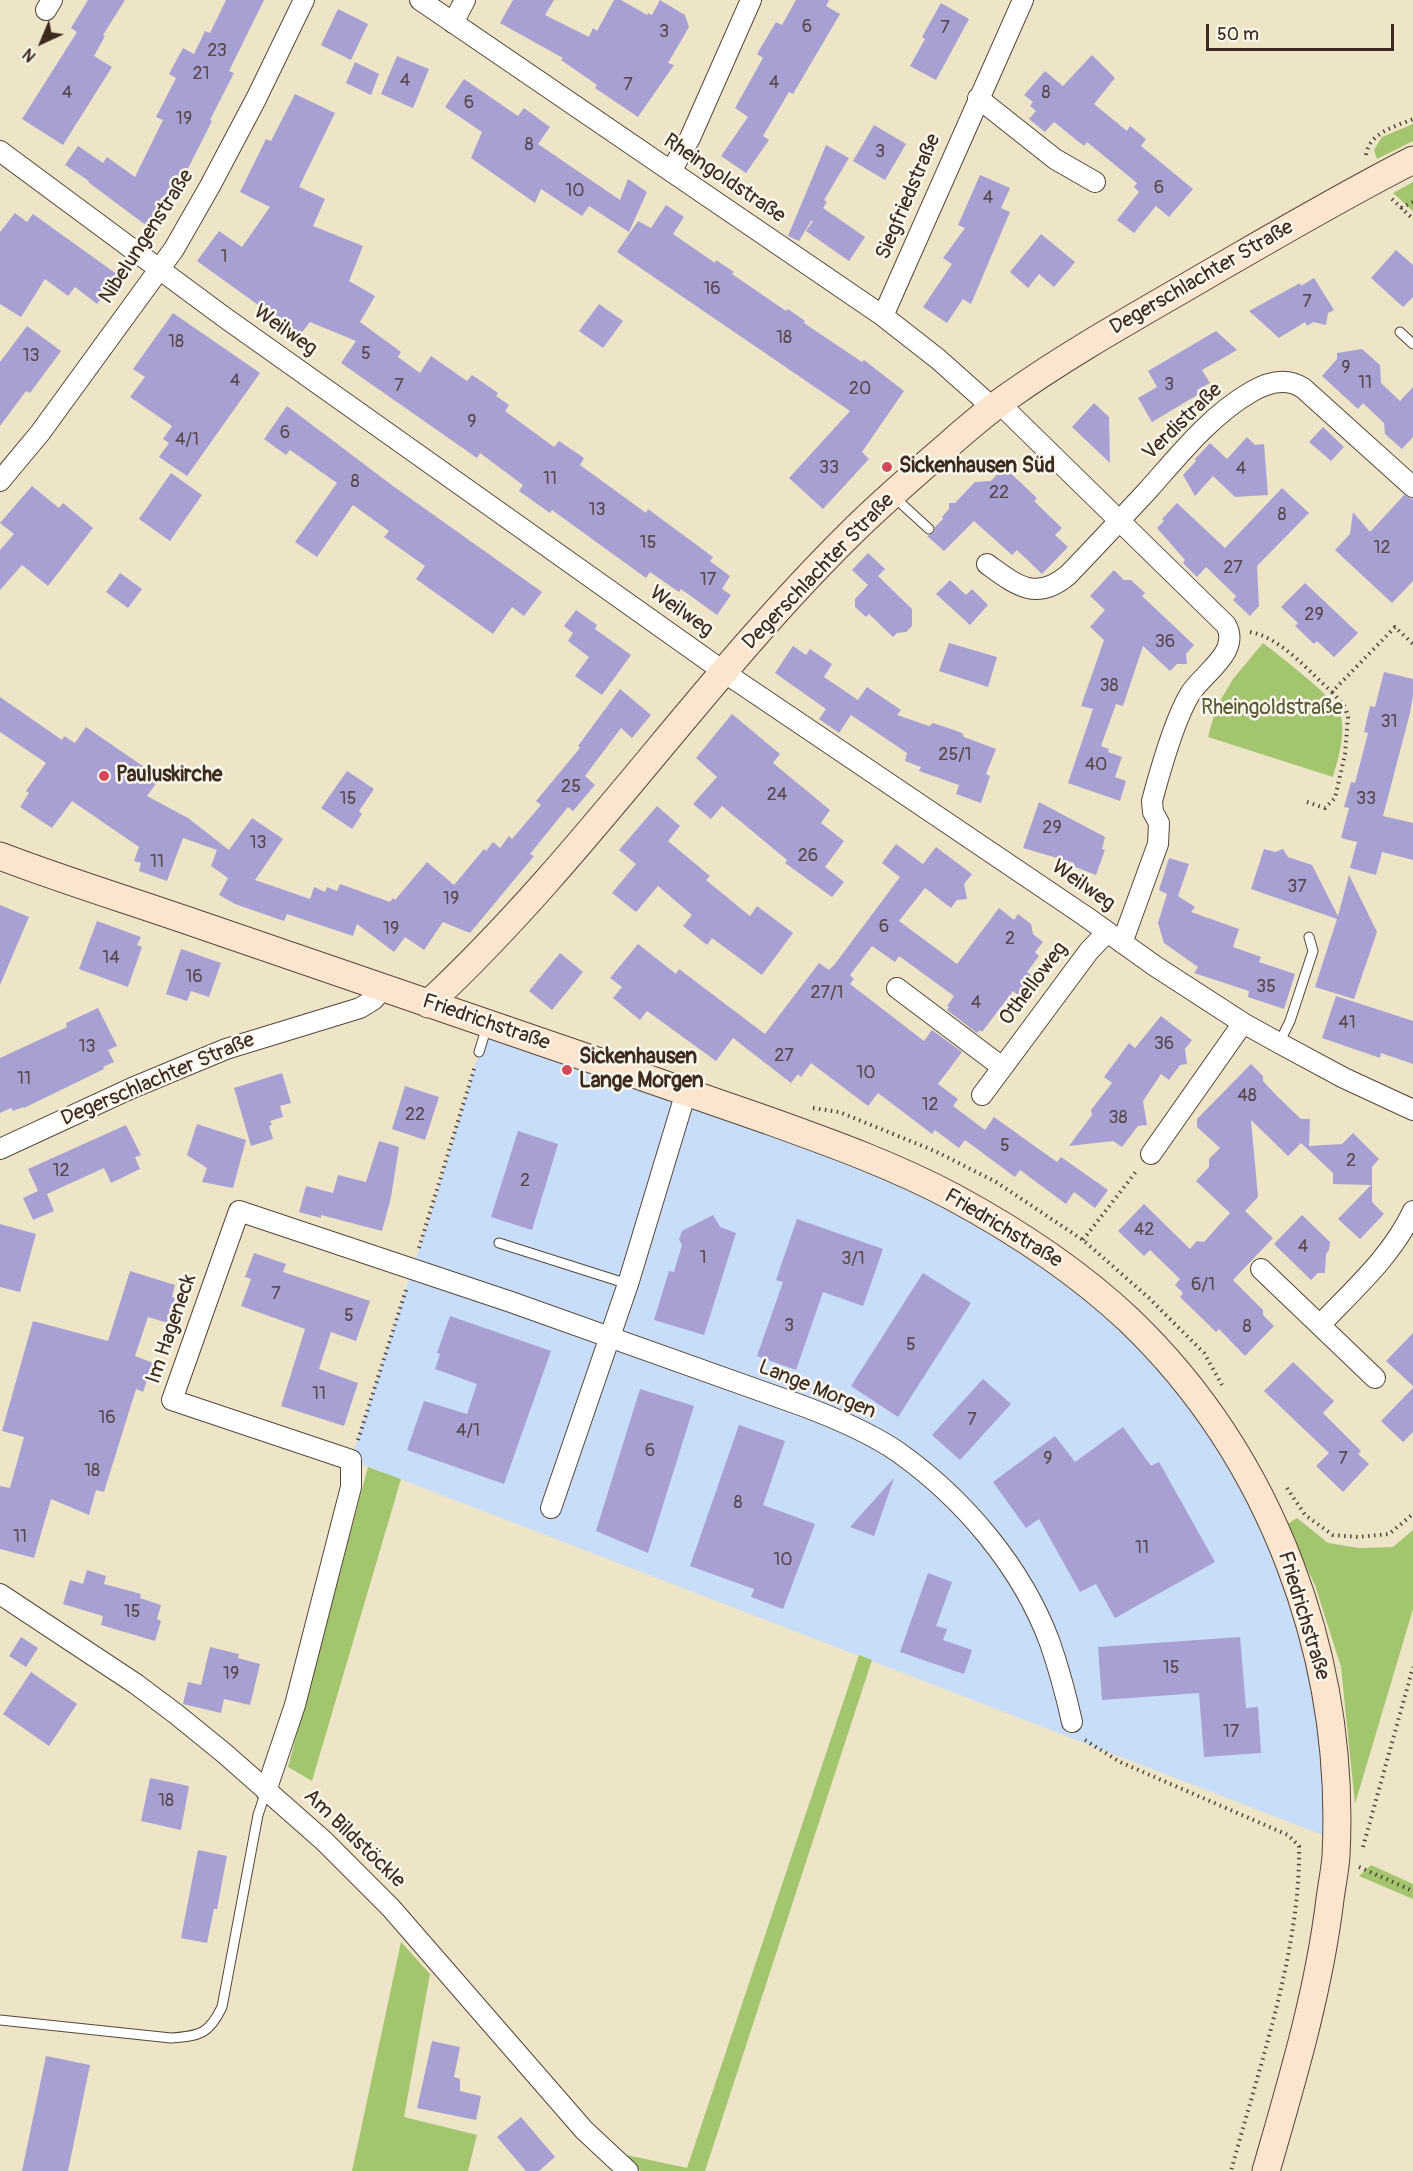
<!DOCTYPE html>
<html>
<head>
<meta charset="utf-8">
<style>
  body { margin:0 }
  #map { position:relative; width:1413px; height:2171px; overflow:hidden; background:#eee5c8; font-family:Pangolin,sans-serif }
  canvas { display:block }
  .north { position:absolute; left:12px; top:12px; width:60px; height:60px; -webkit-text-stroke:4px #fbf7ec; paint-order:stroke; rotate:224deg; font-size:16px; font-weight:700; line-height:24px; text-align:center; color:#3b2a1e }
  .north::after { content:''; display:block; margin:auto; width:21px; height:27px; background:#3b2a1e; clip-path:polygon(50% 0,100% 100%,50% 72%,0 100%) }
  .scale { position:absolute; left:1206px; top:24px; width:188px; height:27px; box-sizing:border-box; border:3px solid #3b2a1e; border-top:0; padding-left:8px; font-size:18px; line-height:21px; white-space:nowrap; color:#3b2a1e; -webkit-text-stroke:4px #fbf7ec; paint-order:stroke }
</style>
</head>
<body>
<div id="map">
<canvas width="1413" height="2171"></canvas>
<div class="north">N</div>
<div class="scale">50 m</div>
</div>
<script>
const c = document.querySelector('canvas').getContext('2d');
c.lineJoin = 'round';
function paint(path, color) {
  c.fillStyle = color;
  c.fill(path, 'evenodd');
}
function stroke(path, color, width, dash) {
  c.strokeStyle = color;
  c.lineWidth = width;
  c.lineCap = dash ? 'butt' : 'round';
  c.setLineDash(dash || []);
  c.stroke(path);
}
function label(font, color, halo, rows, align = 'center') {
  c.font = font + ' Pangolin,sans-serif';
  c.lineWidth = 5;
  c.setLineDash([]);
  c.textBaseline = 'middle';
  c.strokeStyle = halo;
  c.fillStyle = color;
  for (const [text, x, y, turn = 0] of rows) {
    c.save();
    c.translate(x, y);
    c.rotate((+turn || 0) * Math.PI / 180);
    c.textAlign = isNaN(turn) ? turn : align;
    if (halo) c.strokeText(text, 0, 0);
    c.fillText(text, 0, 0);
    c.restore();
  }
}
paint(new Path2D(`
  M488 1024 952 1197 1162 1356 1300 1590 1336 1840 351 1460 431 1212Z`), '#c7ddf9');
paint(new Path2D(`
  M1413 124V141L1377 159 1374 150 1382 137Z
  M1413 182V211L1393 193Z
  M1263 643C1276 653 1336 699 1340 712 1346 733 1339 756 1333 777L1208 737 1216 708 1233 679Z
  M368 1467 401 1479 312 1781 288 1767Z
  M1297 1518 1328 1543 1359 1548 1393 1547 1413 1530V1609L1355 1804 1341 1667 1315 1585 1286 1525Z
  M859 1655 872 1660 705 2171H641L622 2154 687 2168Z
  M1371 1865 1413 1884V1899L1359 1876Z
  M401 1942 430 1974 404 2117 477 2135 468 2171H352Z`), '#a3c56e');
paint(new Path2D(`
  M88 0H125L103 35 105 36 94 56 112 67 63 145 22 119 77 32 71 28Z
  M226 0H264L229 71 234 73 210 120 212 121 171 202 151 229 88 182 89 181 65 165 78 146 103 163 107 157 135 177 163 120 156 117 176 78 169 74 183 48 194 54 205 31 210 33Z
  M513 0H554L545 15 589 37 593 28 597 31 614 0H621L647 15 648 13 652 15 660 0 685 15 689 27 668 63 674 65 638 117 595 88 597 85 561 60 563 58 500 23Z
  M796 0H829L826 6 840 14 793 94 789 92 763 136 769 140 746 173 721 156 748 117 735 108 763 58 757 54 776 22 782 25Z
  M941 3 969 19 936 80 910 66 925 39 922 37Z
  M338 9 368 24 351 60 321 45Z
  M1092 55 1115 78 1094 104 1127 131 1130 126 1146 139 1141 146 1193 189 1169 217 1156 206 1134 233 1117 220 1139 192 1134 187 1137 183 1087 142 1084 146 1054 122 1045 132 1029 119 1036 111 1030 106 1033 102 1024 95 1045 71 1063 86Z
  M397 56 429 69 413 108 381 94Z
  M355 62 379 74 371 95 346 83Z
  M464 79 518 116 524 108 550 127 538 144 620 200 628 179 647 192 629 232 589 206 582 216 541 189 535 203 471 158 482 132 445 107Z
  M295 94 335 113 299 187 325 199 313 226 363 246 349 281 375 296 360 322 401 352 398 357 420 373 431 356 467 381 472 375 498 393 496 396 509 405 505 411 554 447 559 441 584 458 580 465 646 513 648 509 713 557 710 561 730 576 722 589 731 595 717 615 681 589 679 592 650 572 646 578 552 510 550 513 519 491 523 485 480 453 477 458 341 363 356 341 310 322 300 335 197 261 219 231 242 247 270 207 240 192 266 139 271 141Z
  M874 125 906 144 885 180 853 161Z
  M826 145 849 158 824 200 827 202 823 208 865 237 849 261 806 231 813 221H811L799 241 788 236Z
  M980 175 1010 188 1001 208 1010 212 971 304 963 299 947 323 923 307 952 264 943 258 965 228 958 225Z
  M666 205 684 217 673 234 715 263 716 260 734 272 732 274 786 311 788 309 805 321 804 323 862 362 864 360 904 391 862 452 869 459 823 509 789 478 850 411 617 252 638 221 651 228Z
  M15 213 27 222 33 214 118 275 97 304 75 287 68 296 45 279 21 317 0 304V232Z
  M1041 234 1075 262 1054 287 1039 274 1028 288 1010 272Z
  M1396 250 1413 265V297L1403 307 1371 278Z
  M1314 278 1334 310 1328 313 1326 325 1313 322 1307 326 1305 322 1279 338 1249 311 1300 283 1301 286Z
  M599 304 623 321 603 348 579 331Z
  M173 313 260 373 187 476 159 457 169 443 163 439 172 426 130 397 145 377 133 369Z
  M27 326 61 351 30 393 26 391 0 426V362Z
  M1216 331 1237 350 1202 370 1210 383 1197 390 1199 394 1152 422 1138 398 1157 387 1148 371Z
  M1362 349 1380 365 1381 383 1400 401 1413 387V437L1402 449 1385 434 1384 423 1363 403 1358 409 1322 376 1337 359V353Z
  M1094 403 1109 417 1110 463 1072 427Z
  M287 406 393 486 542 592 524 616 512 607 493 634 416 579 425 566 384 537 389 531 353 505 317 557 295 542 337 483 290 450 286 455 264 439Z
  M1323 427 1344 447 1331 461 1309 442Z
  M1247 437 1255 445 1264 444 1268 495 1235 497 1213 476 1195 496 1183 475 1196 461 1195 459 1210 443 1227 459Z
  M1004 467 1037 498 1034 501 1062 528 1055 535 1068 547 1042 574 1017 550 1012 555 974 521 944 551 927 536 934 533 935 527 943 519 942 517 949 509V503H955L975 482 991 481Z
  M171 473 202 495 170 541 139 519Z
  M32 486 59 508 63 503 93 528 48 586 22 565 0 590V550L14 534 0 523Z
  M1282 488 1309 513 1257 566 1259 606 1250 616 1233 600 1236 596 1206 567 1197 577 1183 563 1185 560 1157 528 1164 521 1162 519 1177 503 1225 548Z
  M1404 495 1413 499V581L1392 603 1335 550 1350 534 1353 512 1370 532Z
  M868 553 885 569 878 576 912 609V626L906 632 897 633 893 637 869 614 866 617 855 607V599L868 585 852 570Z
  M1114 570 1124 580H1131L1145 593 1142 596 1194 645 1186 654 1187 664H1177L1170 671 1143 646 1123 706 1116 704 1101 746 1109 749 1108 752 1122 757 1115 777 1126 781 1120 801 1068 783 1093 709 1081 706 1104 640 1090 627 1105 610 1090 596Z
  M120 573 142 589 128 608 106 592Z
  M950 580 966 595 972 589 988 605 970 625 936 594Z
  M1305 583 1358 633 1334 657 1317 641 1314 644 1295 626 1298 623 1281 607Z
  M576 610 597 625 595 629 631 655 602 695 575 676 589 657 568 641 573 633 564 626Z
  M949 643 997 657 988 687 939 671Z
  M793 646 806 655 810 649 832 664 824 677 858 700 867 687 901 710 897 715 929 726 933 723 948 728 962 733 964 737 996 749 986 774 990 776 981 803 956 794 959 785 919 771 921 767 905 761 907 753 851 715 839 733 819 719 826 709 775 673Z
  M1384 672 1413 679V695L1410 713 1383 816 1413 823V860L1382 852 1376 875 1350 868 1357 842 1341 838 1349 808 1344 807 1351 782 1355 783 1368 733 1364 732 1370 706 1375 707Z
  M620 689 651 715 632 738 621 728 585 776 595 785 573 811 568 807 530 854 534 856 470 933 443 922 424 950 405 937 394 952 357 924 353 936 287 914 284 921 235 904 219 895 228 878 211 866 217 850 183 838 167 881 139 871 141 863 134 861 139 847 72 801 52 828 20 807 29 793 26 791 46 763 0 732V697L62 740 64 736 75 743 86 727 160 778 147 796 188 818 229 850 252 818 283 839 255 880 310 899 314 887 325 892 327 887 337 891 340 884 390 902 393 898 395 900 427 862 454 885 484 849 486 851 493 842 500 848 509 836 512 839 541 805 536 801 580 748 578 746Z
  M732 714 780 754 773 763 830 810 821 823 844 841 825 867 844 882 832 897 785 863 787 860 722 806 711 819 693 804 717 777 696 758Z
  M347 771 374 789 359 811 362 814 352 829 321 808Z
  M1039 802 1105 837 1102 849 1105 850 1096 875 1073 866 1074 863 1023 848Z
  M657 806 680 826 668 841 710 876 706 880 750 916 757 906 793 933 762 975 712 938 707 945 683 926 692 915 658 886 636 912 612 893 636 864 619 850Z
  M896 844 923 864 936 847 972 874 964 884 967 899 957 900 951 908 925 888 899 921 957 964 999 908 1014 920 1018 914 1031 924 1033 934 1043 942 1035 952 1039 956 1027 972 1034 977 1019 996 1013 991 982 1032 980 1030 977 1033 947 1010 949 1007 947 1006 954 996 899 956 895 962 872 946 850 975 854 979 850 984 924 1041 932 1030 962 1052 938 1084 958 1099 953 1106 985 1130 994 1117 1057 1162 1061 1157 1108 1190 1095 1208 1074 1192 1066 1204 1020 1170 1015 1177 965 1140 959 1148 935 1130 932 1134 878 1093 868 1106 811 1063 801 1077 798 1074 791 1083 733 1038 716 1061 647 1011 640 1020 613 998 622 987 610 978 638 944 676 974 679 969 765 1034 819 963 829 970 835 964 900 877 882 863Z
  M1264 849 1275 852 1283 849 1288 857 1312 865 1338 916 1349 875 1377 932 1354 999 1315 987 1337 919 1251 889Z
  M1169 858 1189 864 1178 896 1195 907 1191 912 1239 929 1233 947 1261 957 1259 962 1295 974 1284 1009 1248 997 1249 991 1194 973 1198 967 1164 943 1158 923 1167 894 1159 890Z
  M0 905 29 917 0 985Z
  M97 921 141 937 137 945 142 947 128 987 79 969Z
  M181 949 221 963 209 997 191 991 187 1001 166 994Z
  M560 953 583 972 552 1010 529 991Z
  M1336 996 1413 1021V1064L1381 1053 1380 1058 1322 1038Z
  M98 1008 117 1046 108 1050 114 1062 103 1067 104 1069 24 1108 23 1107 13 1111 11 1108 0 1113V1058L67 1027 66 1023Z
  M1161 1016 1192 1040 1185 1049 1187 1064 1180 1065 1169 1080 1161 1074 1143 1101 1147 1125 1138 1126 1122 1147 1113 1141 1069 1146 1092 1115 1091 1110 1112 1083 1104 1077 1129 1043 1135 1048Z
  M1251 1064 1263 1076V1081L1276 1095 1301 1119H1310L1309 1146 1342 1144 1353 1133 1379 1159 1372 1167V1202L1384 1214 1360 1239 1338 1219 1371 1185 1333 1184V1173L1301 1143 1288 1156 1251 1120 1258 1197 1245 1211 1273 1238 1233 1280 1263 1310V1315L1274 1326 1245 1356 1219 1329 1216 1332 1180 1297 1183 1293 1175 1285 1180 1279 1150 1250 1144 1256 1118 1231 1144 1204 1190 1249 1197 1241 1204 1242 1230 1213 1196 1181 1209 1167V1159L1220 1148 1197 1127V1119Z
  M282 1073 291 1103 280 1106 283 1117 270 1121 272 1125 269 1126 273 1139 251 1146 234 1088Z
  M405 1086 439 1097 425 1140 392 1129Z
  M197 1124 246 1140 233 1188 202 1182 207 1168 187 1155Z
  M126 1125 141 1155 135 1157 140 1169 111 1183 104 1168 47 1194 54 1211 33 1220 23 1198 38 1191 28 1169Z
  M518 1131 558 1144 532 1230 491 1217Z
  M379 1141 399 1147 391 1197 382 1231 321 1215V1218L299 1212 306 1186 333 1193 338 1175 366 1182Z
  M713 1215 720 1227 736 1233 704 1335 654 1320 669 1271 674 1272 682 1245 679 1239 682 1231Z
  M1302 1215 1330 1242 1329 1250 1326 1254 1325 1273H1318L1311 1280 1274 1244Z
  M797 1219 883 1249 863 1306 823 1292 796 1370 757 1356 783 1282 776 1280Z
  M0 1224 36 1234 20 1292 0 1287Z
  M254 1253 286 1264 283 1272 370 1301 356 1341 331 1332 319 1369 358 1383 344 1426 281 1406 305 1329 241 1306 251 1279 245 1277Z
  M130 1271 175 1285 172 1297 175 1298 168 1323 148 1317 135 1356 153 1363 143 1392 136 1389 104 1492 96 1490 89 1515 51 1499 34 1558 0 1549V1486L10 1488 24 1437 2 1431 33 1321 108 1341Z
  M923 1273 971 1303 898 1417 851 1386Z
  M450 1316 551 1351 504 1484 407 1450 424 1401 467 1414 477 1384 435 1369 440 1354 437 1353Z
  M1413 1333V1386L1386 1361Z
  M1293 1362 1334 1401 1323 1413 1361 1451 1358 1454 1369 1464 1343 1492 1316 1466 1329 1453 1264 1391Z
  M983 1379 1011 1404 960 1460 932 1435Z
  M1413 1388V1432L1403 1442 1381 1421Z
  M640 1389 694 1406 648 1553 596 1531Z
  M739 1425 785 1441 763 1505 815 1524 783 1609 751 1597 754 1589 690 1566Z
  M1123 1427 1151 1466 1159 1462 1215 1562 1115 1618 1096 1584 1080 1592 1039 1519 1026 1528 993 1482 1055 1436 1075 1462Z
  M894 1478 874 1536 850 1527Z
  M87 1570 106 1576 104 1584 141 1594 140 1598 161 1605 157 1619 161 1621 155 1641 101 1625 103 1616 63 1604 70 1580 83 1584Z
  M928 1573 952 1582 936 1626 947 1629 943 1640 972 1650 964 1674 900 1652Z
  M21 1637 38 1648 26 1667 9 1656Z
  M1240 1637 1246 1708 1258 1707 1261 1753 1204 1757 1199 1693 1102 1700 1098 1647Z
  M210 1647 239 1654 238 1658 260 1664 250 1705 224 1699 221 1713 183 1704 188 1682 201 1685Z
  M31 1672 77 1704 49 1746 3 1714Z
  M150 1778 189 1786 181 1830 141 1821Z
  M198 1850 227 1856 217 1909H214L207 1943 181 1938Z
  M432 2041 460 2047 454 2077 460 2079V2091L481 2096 476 2120 417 2108Z
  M46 2056 90 2065 68 2171H22Z
  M521 2117 555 2157 539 2171H526L497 2137Z`), '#a8a0d3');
const lane = new Path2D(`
  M1400 332 1413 344
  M893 496 929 529
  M1279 1043 1290 1021 1313 951 1309 937
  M479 1052 487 1026
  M499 1243 628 1284
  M0 2020 171 2038C200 2036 209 2034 222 2007L258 1815 266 1791`);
const street = new Path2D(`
  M420 0 883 316 938 359 993 408
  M46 10 52 0
  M453 23 465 0
  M978 98 1055 159 1095 182
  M0 151 224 317 737 681 1085 916 1155 966 1243 1023 1279 1043 1344 1078 1413 1110
  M671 171 690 138 751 0
  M883 316 1023 0
  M999 403 1226 625C1241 652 1203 673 1190 694 1174 720 1160 771 1152 801L1153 812 1159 823 1158 844 1122 943
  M0 481 40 433 174 249 210 186 256 99 304 0
  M987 564C1016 585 1036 602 1068 575 1095 547 1122 518 1149 489 1179 455 1211 415 1251 392 1268 382 1286 377 1303 388L1413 487
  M897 988 1002 1067
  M982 1095 1089 951 1107 932
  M0 1149 132 1088 226 1049 360 1008 373 1000 383 989
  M1151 1154 1243 1023
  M1261 1269 1375 1378
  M1320 1325C1354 1289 1392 1256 1413 1211
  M551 1508 628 1284 686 1092
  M0 1594 136 1684 176 1714 224 1753 324 1841 391 1908 584 2130 628 2171
  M266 1791 295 1705 351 1487V1460L172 1400 239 1211 511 1302 803 1406C835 1418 869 1432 898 1452 963 1498 1022 1567 1050 1643 1059 1669 1066 1695 1072 1722`);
const secondary = new Path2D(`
  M0 856C60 879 122 898 183 919 319 966 455 1012 591 1059 648 1079 706 1099 764 1119 828 1142 893 1165 953 1197 1016 1231 1077 1271 1129 1320 1273 1458 1346 1658 1336 1856 1335 1870 1332 1884 1330 1899 1319 1991 1292 2081 1266 2171
  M428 1004C583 860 700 682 850 534 878 506 908 480 938 454 961 434 984 413 1009 396 1074 350 1144 312 1212 272 1278 234 1344 195 1413 160`);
stroke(lane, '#564638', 11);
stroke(street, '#564638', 22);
stroke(secondary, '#564638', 29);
stroke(new Path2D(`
  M1366 155C1369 133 1394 127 1413 119
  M1392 199 1413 219
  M1401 208 1413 202
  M1250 632C1282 638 1309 672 1332 692L1395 627 1413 644
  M1307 802 1325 808 1335 798 1345 754 1348 717 1345 707 1332 692
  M813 1108 839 1112 935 1151 996 1182 1083 1240 1149 1298 1204 1353 1222 1385
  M1083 1240 1138 1169
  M419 1248 475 1066
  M358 1440 406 1290
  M1287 1488 1305 1515 1333 1535 1358 1537 1389 1534 1413 1514
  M1085 1740 1120 1762 1288 1835 1299 1846C1301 1950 1258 2070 1231 2171
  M1363 1847 1413 1667
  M1359 1867 1413 1891`), '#564638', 4, [1.5, 4.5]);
stroke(lane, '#fff', 9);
stroke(street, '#fff', 20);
stroke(secondary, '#fbe5cf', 27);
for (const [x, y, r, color] of [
  [887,467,6,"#d1495b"],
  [104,776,6,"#d1495b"],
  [567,1070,6,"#d1495b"]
]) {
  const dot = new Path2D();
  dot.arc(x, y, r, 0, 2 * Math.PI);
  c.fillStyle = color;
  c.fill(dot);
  stroke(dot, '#fbf7ec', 2);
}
label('18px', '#56484b', null, [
  ["6",807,27],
  ["7",945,28],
  ["3",664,32],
  ["23",217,51],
  ["21",201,74],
  ["4",405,81],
  ["4",774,83],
  ["7",628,85],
  ["4",67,93],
  ["8",1046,93],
  ["6",469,103],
  ["19",184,119],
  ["8",529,145],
  ["3",880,152],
  ["6",1159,188],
  ["10",575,191],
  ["4",988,198],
  ["1",224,257],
  ["16",712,289],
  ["7",1307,302],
  ["18",784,338],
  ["18",176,342],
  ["5",366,354],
  ["13",31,356],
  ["9",1346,368],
  ["4",235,381],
  ["11",1365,383],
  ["3",1169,385],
  ["7",399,386],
  ["20",860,389],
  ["9",472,422],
  ["6",285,433],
  ["4/1",187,440],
  ["33",829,468],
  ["4",1241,469],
  ["11",550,479],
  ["8",355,482],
  ["22",999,493],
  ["13",597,510],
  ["8",1282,515],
  ["15",648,543],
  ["12",1382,548],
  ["27",1233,568],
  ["17",708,580],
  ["29",1314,615],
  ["36",1165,642],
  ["38",1109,686],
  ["31",1389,722],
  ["25/1",955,755],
  ["40",1096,765],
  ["25",571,787],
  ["24",777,795],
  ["15",348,799],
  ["33",1366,799],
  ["29",1052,828],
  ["13",258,843],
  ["26",808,856],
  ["11",157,862],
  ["37",1297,887],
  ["19",451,899],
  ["6",884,927],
  ["19",391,929],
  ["2",1010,939],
  ["14",111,958],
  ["16",194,977],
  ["35",1266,987],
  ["27/1",827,993],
  ["4",976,1003],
  ["41",1347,1023],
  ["36",1164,1044],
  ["13",87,1047],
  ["27",784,1056],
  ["10",866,1073],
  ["11",24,1079],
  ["48",1247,1096],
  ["12",930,1105],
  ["22",415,1115],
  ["38",1118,1118],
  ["5",1005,1146],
  ["2",1351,1161],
  ["12",61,1171],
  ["2",525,1181],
  ["42",1144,1230],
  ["4",1303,1247],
  ["1",703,1258],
  ["3/1",853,1259],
  ["6/1",1203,1285],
  ["7",276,1294],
  ["5",349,1316],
  ["3",789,1326],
  ["8",1247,1327],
  ["5",911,1345],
  ["11",319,1394],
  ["16",107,1418],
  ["7",972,1420],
  ["4/1",468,1431],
  ["6",650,1451],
  ["9",1048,1459],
  ["7",1343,1459],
  ["18",92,1471],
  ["8",738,1503],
  ["11",20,1537],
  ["11",1142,1548],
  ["10",783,1560],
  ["15",132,1612],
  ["15",1171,1668],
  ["19",231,1674],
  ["17",1231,1732],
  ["18",166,1801]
]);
label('21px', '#3b2a1e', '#fbf7ec', [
  ["Rheingoldstraße",724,179,34],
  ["Siegfriedstraße",909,197,-67],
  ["Nibelungenstraße",147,237,-57],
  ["Degerschlachter Straße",1202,278,-30],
  ["Weilweg",285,331,35],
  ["Verdistraße",1183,422,-44],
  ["Degerschlachter Straße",819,572,-46],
  ["Weilweg",681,612,35],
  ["Weilweg",1083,886,35],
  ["Othelloweg",1034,984,-53],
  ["Friedrichstraße",486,1023,19],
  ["Degerschlachter Straße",158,1080,-23],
  ["Friedrichstraße",1003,1229,31],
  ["Im Hageneck",172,1329,-71],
  ["Lange Morgen",817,1390,22],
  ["Friedrichstraße",1303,1616,73],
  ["Am Bildstöckle",354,1839,44]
]);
label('bold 21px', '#3b2a1e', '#fbf7ec', [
  ["Sickenhausen Süd",899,467],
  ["Pauluskirche",116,776],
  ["Sickenhausen",579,1058],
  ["Lange Morgen",579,1082]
], 'left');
label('21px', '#5a5836', '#fbf7ec', [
  ["Rheingoldstraße",1272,709]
]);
</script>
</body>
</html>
